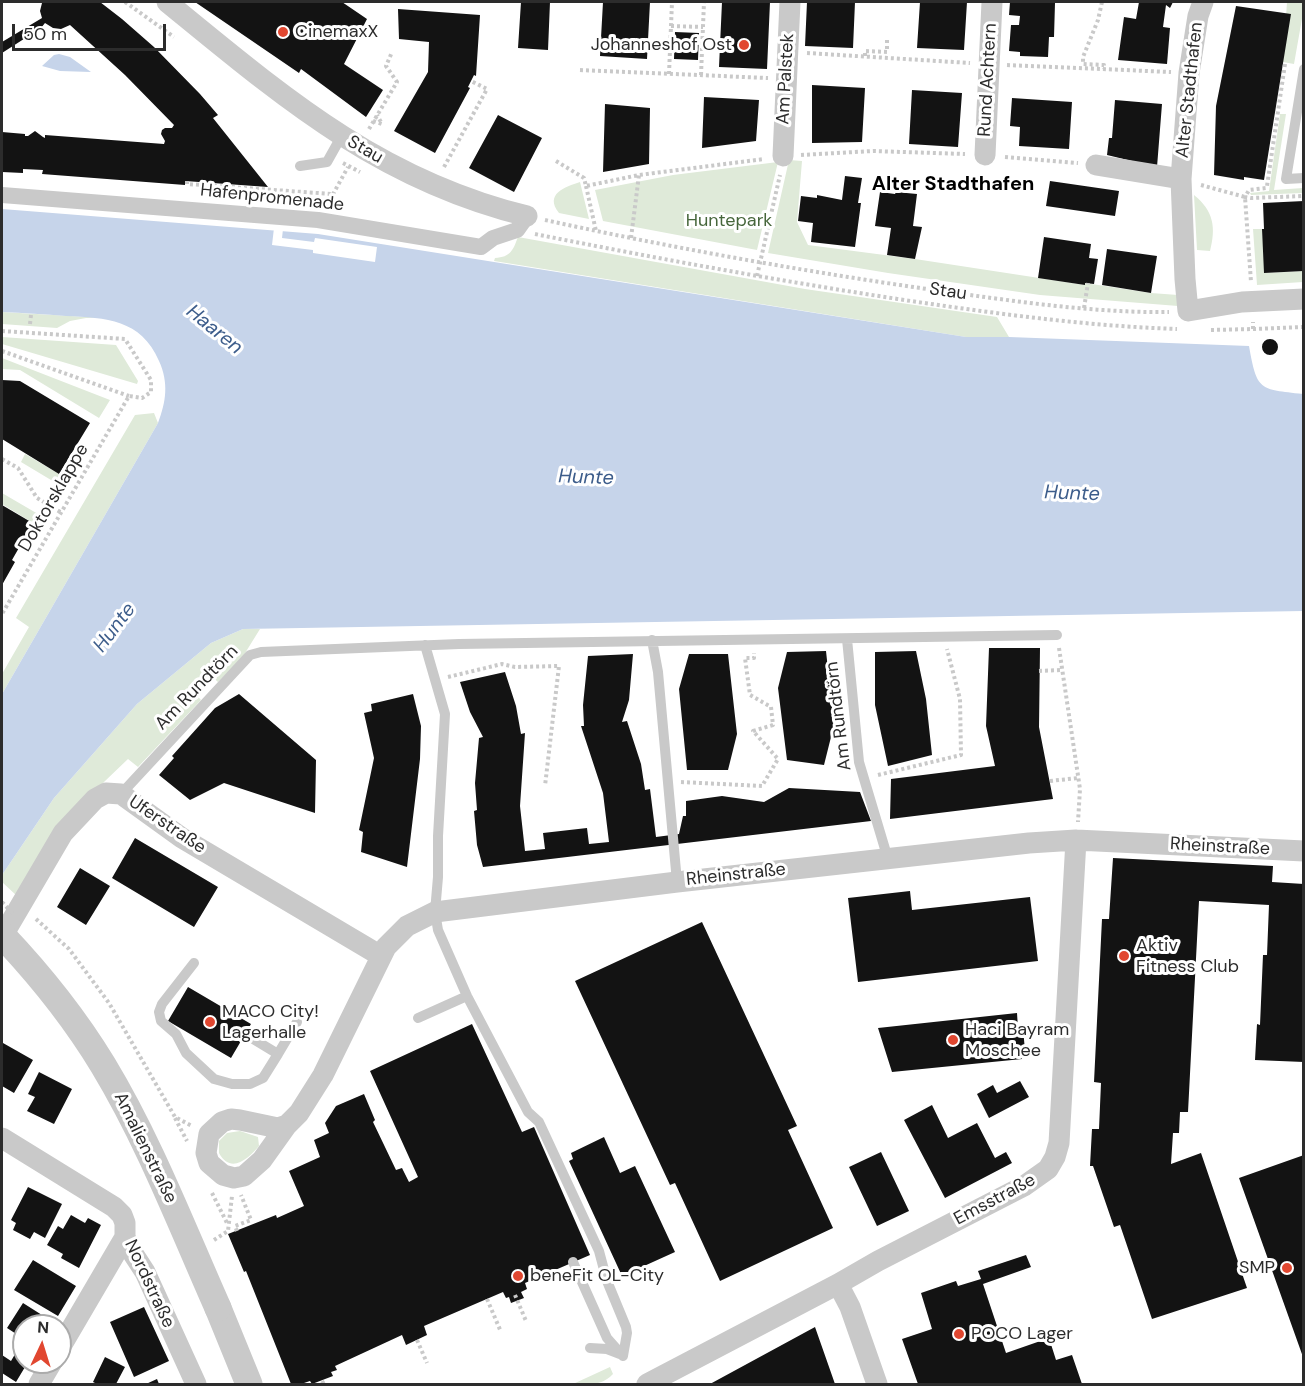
<!DOCTYPE html>
<html>
<head>
<meta charset="utf-8">
<style>
  body { margin:0 }
  #map { position:relative; width:1305px; height:1386px; overflow:hidden; background:#fff; font-family:"DM Sans",sans-serif }
  canvas { display:block }
  .frame { position:absolute; inset:0; border:3px solid #2c2c2c; pointer-events:none }
  .north { position:absolute; left:12px; top:1314px; width:60px; height:60px; box-sizing:border-box; background:#fff; border:2px solid #ababab; border-radius:50%; rotate:4deg; font-size:16px; font-weight:700; line-height:24px; text-align:center; color:#2c2c2c }
  .north::after { content:''; display:block; margin:auto; width:21px; height:27px; background:#e14730; clip-path:polygon(50% 0,100% 100%,50% 72%,0 100%) }
  .scale { position:absolute; left:12px; top:24px; width:154px; height:27px; box-sizing:border-box; border:3px solid #2c2c2c; border-top:0; padding-left:8px; font-size:18px; line-height:21px; white-space:nowrap; color:#2c2c2c; -webkit-text-stroke:4px #fff; paint-order:stroke }
</style>
</head>
<body>
<div id="map">
<canvas width="1305" height="1386"></canvas>
<div class="frame"></div>
<div class="north">N</div>
<div class="scale">50 m</div>
</div>
<script>
const c = document.querySelector('canvas').getContext('2d');
c.lineJoin = 'round';
function paint(path, color) {
  c.fillStyle = color;
  c.fill(path, 'evenodd');
}
function stroke(path, color, width, dash) {
  c.strokeStyle = color;
  c.lineWidth = width;
  c.lineCap = dash ? 'butt' : 'round';
  c.setLineDash(dash || []);
  c.stroke(path);
}
function label(font, color, halo, rows, align = 'center') {
  c.font = font + ' "DM Sans",sans-serif';
  c.lineWidth = 6;
  c.setLineDash([]);
  c.textBaseline = 'middle';
  c.strokeStyle = halo;
  c.fillStyle = color;
  for (const [text, x, y, turn = 0] of rows) {
    c.save();
    c.translate(x, y);
    c.rotate((+turn || 0) * Math.PI / 180);
    c.textAlign = isNaN(turn) ? turn : align;
    if (halo) c.strokeText(text, 0, 0);
    c.fillText(text, 0, 0);
    c.restore();
  }
}
paint(new Path2D(`
  M1287 2H1303V13L1294 64 1283 62Z
  M1280 114H1286L1274 190 1303 188V193L1251 195 1250 193 1269 191Z
  M789 160 802 161 797 222 808 245 915 259 1085 285V283L1151 293 1178 295V306L1040 295 888 273 768 253Z
  M778 162 757 250 603 221 595 190 673 175Z
  M580 182 589 219 559 213C544 194 565 187 580 182Z
  M1194 195C1214 211 1216 228 1210 251L1197 250Z
  M1253 229H1262L1265 273 1303 271V282L1257 285Z
  M518 237 805 289 997 317 1009 337H966L494 261 495 258C511 257 513 250 518 237Z
  M2 312 105 318H86L70 321 57 328 2 324Z
  M2 337 116 345 138 381 137 384 2 344Z
  M2 358 110 400 99 418 20 370 2 369Z
  M154 413 158 423 2 694V674L29 627 16 618 135 415Z
  M25 454 61 475 56 483 21 462Z
  M2 493 38 514 33 523 2 504Z
  M243 629H260L242 658 218 682 208 673 192 690 201 700 138 767 128 759 57 827 17 896 2 882V875L54 798 137 704 211 643Z
  M240 1131 258 1137 259 1146C249 1158 231 1175 219 1153V1141L227 1133Z
  M610 1367 613 1374C602 1386 587 1385 573 1384Z`), '#dfead9');
paint(new Path2D(`
  M59 54 70 57 91 72 60 71 42 66 54 55Z
  M2 209 318 234 966 337H1009L1249 346C1257 391 1259 389 1303 394V611L243 629 211 643 137 704 54 798 2 875V694L158 423C166 402 169 383 159 361 141 319 106 318 66 316 45 314 23 313 2 312Z`), '#c6d4ea');
paint(new Path2D(`
  M274 228 283 229 282 238 314 242 315 238 377 247 375 262 313 253V250L272 245Z`), '#fff');
paint(new Path2D(`
  M38 2H100L122 19 154 47 200 94 218 115 213 118 268 187 185 181V185L42 174 43 170 23 169V173L2 172V132L25 134V136H28L35 131 43 137 45 138V135L164 144 165 141 161 134 162 130 165 128H172L174 125 125 75 70 25 61 29 53 28 45 23 41 28 2 53V42L42 18 40 11 42 3Z
  M195 2H342L367 19 344 64 383 90 366 117 301 69 299 73Z
  M521 2H550L548 50 518 48Z
  M603 2H650L647 59 600 56Z
  M722 2H770L767 69 719 67Z
  M807 2H855L853 48 805 46Z
  M920 2H967L964 50 917 48Z
  M1010 2H1054L1055 3 1054 37H1049L1048 57 1020 56V52L1009 51 1011 25H1019L1020 16 1009 15Z
  M1139 2H1173L1170 8 1166 5 1163 27 1170 28 1167 64 1118 60 1124 17 1136 19Z
  M1236 6 1291 14 1264 180 1244 177V180L1214 175 1216 106Z
  M398 9 480 15 476 76 474 75 468 87 470 88 435 153 394 131 428 72 429 42 399 39Z
  M675 32 699 33 698 60 674 59Z
  M812 85 865 88 862 142 812 143Z
  M912 90 962 93 958 147 909 144Z
  M704 97 759 100 756 141 702 148Z
  M1012 98 1072 102 1069 149 1019 146 1020 127 1010 126Z
  M1115 100 1162 104 1157 167 1107 155 1109 138H1112Z
  M605 104 650 108 649 164 603 172Z
  M498 115 542 138 514 192 469 168Z
  M845 176 862 178 858 203H861L855 247 811 242 813 223 798 221 801 196 817 198V195L842 200Z
  M1050 181 1119 191 1115 216 1046 206Z
  M880 192 895 194 896 192 917 194 913 226 922 227 915 259 887 255 891 228 875 226Z
  M1304 201V271L1264 273 1262 229H1264L1263 203Z
  M1044 237 1091 244 1089 258 1098 259 1094 284 1085 283V285L1038 278Z
  M1107 249 1157 256 1151 293 1102 285Z
  M1262 347a8 8 0 1 1 16 0a8 8 0 1 1-16 0Z
  M2 380 20 381 90 423 59 474 2 439Z
  M2 505 36 525 27 541 24 539 12 560 15 562 2 585Z
  M989 648H1040L1039 727 1053 799 890 819 891 779 995 766 986 726Z
  M826 651 834 725 824 765 787 760 778 688 787 652Z
  M916 651 926 699 932 755 888 766 875 705V652Z
  M633 654 629 700 622 722 627 721 641 764 645 790 650 789 656 837 679 834 683 816H686V801L722 796 764 802 789 788 860 792 871 821 483 867 477 845 474 811 477 810 475 783 479 738 483 737 470 712 460 682 505 672 516 706 521 734 525 733 520 806 525 851 545 849 543 833 587 828 589 844 609 842 603 793 581 726H584L583 705 588 656Z
  M689 654H728L737 734 728 770H687L679 689Z
  M239 694 316 760 315 813 224 783 190 800 159 775 174 758 172 756 215 708Z
  M413 694 421 726 420 759 407 867 361 852 363 832 359 830 374 758 364 713 372 711 371 704Z
  M135 838 218 887 194 927 112 878Z
  M1113 858 1273 866 1272 882 1304 884V1062L1255 1060 1257 1024 1260 1025 1263 955H1267L1269 905 1199 901 1188 1112H1180L1179 1133H1173L1171 1164 1201 1153 1247 1288 1152 1319 1120 1225 1114 1227 1093 1166H1090L1092 1129H1099L1101 1083 1094 1082 1102 919H1109Z
  M80 868 110 886 86 925 57 907Z
  M910 891 912 910 1030 897 1038 961 858 982 848 898Z
  M702 922 797 1126 788 1130 833 1228 720 1281 675 1183 670 1185 575 981Z
  M188 987 251 1024 231 1058 168 1021Z
  M1017 1013 1018 1029 1023 1028 1025 1051H1021L1022 1059 892 1072 878 1028Z
  M472 1024 522 1132 534 1127 590 1255 525 1283 527 1289 521 1292 524 1298 511 1303 509 1297 506 1298 503 1292 424 1326 427 1335 406 1345 402 1335 335 1366 337 1370 331 1372 333 1376 312 1384 310 1381 301 1384H291L246 1271 244 1272 228 1234 276 1215 277 1218 304 1206 289 1171 320 1157 314 1140 329 1133 325 1123 336 1106 364 1094 375 1120 373 1122 396 1170 402 1168 409 1182 418 1177 370 1071Z
  M3 1043 33 1060 14 1093 2 1086V1046Z
  M39 1072 72 1089 54 1124 27 1111 35 1097 28 1094Z
  M1020 1081 1029 1097 989 1118 977 1094 993 1085 997 1093Z
  M932 1105 948 1138 977 1123 995 1158 1006 1152 1012 1163 945 1198 904 1120Z
  M604 1137 620 1173 635 1166 675 1252 622 1276 569 1161 573 1159 571 1153Z
  M881 1152 909 1211 877 1226 849 1167Z
  M1304 1155V1357H1303L1239 1178Z
  M28 1187 62 1204 45 1238 34 1232 30 1239 13 1230 16 1223 11 1220Z
  M71 1215 85 1223 88 1218 101 1225 79 1268 61 1258 63 1254 47 1245 58 1226 63 1229Z
  M1026 1255 1031 1267 983 1284 1006 1353 1049 1338 1056 1360 1072 1355 1082 1384H918L902 1339 932 1329 921 1293 956 1281 958 1286 981 1279 978 1271Z
  M33 1260 76 1286 58 1316 14 1290Z
  M23 1303 53 1322 51 1326H24V1339L7 1328Z
  M144 1307 169 1361 134 1377 110 1322Z
  M815 1327 835 1384H710Z
  M24 1339V1362H28L16 1382 2 1373V1355L11 1361Z
  M105 1357 125 1367 116 1384H97L93 1382Z
  M157 1379 159 1384H146Z`), '#131313');
stroke(new Path2D(`
  M125 2 174 37
  M1102 2 1098 20 1083 57V64L1104 65V69
  M671 26 703 27
  M807 53 970 63
  M865 56V51L887 52V39
  M1285 64 1267 186 1266 188 1249 190 1245 197 1251 198 1304 196
  M1007 65 1171 72
  M580 70 768 78
  M669 74 672 2
  M701 75 704 2
  M373 121 382 124 377 115
  M369 129 397 82 386 66 392 52
  M801 155 873 151 965 154
  M1005 157 1078 163
  M556 161 584 178 586 186 639 175 764 159
  M343 163 360 172
  M444 167 487 89 471 81
  M187 181V184L332 194
  M1201 185 1245 197 1251 282
  M586 186 596 231
  M327 205 348 167
  M545 220C678 249 813 273 948 292 1021 302 1095 313 1169 312
  M535 234C660 259 785 282 911 301 999 314 1087 326 1177 329
  M631 238 639 175
  M757 276 780 175
  M1084 308 1088 283
  M30 324 31 315
  M1253 329 1304 327
  M1211 330 1253 329V322
  M2 331 125 339 151 380V392L142 398 129 396 2 614
  M2 351 129 396
  M2 459 18 468 37 498 62 513
  M1059 648 1080 789 1078 822
  M1039 671 1062 670
  M448 677 502 664 515 667 559 666 545 786
  M878 775 961 755 960 699 947 649
  M1050 781 1078 778
  M681 782 762 786 778 759 753 731 773 725 771 707 750 695 745 658H754V653
  M36 919 69 949 109 1003 175 1117 192 1126
  M175 1118 187 1141
  M212 1193 228 1225
  M237 1231 235 1226 251 1220 241 1195
  M214 1240 228 1231 232 1196
  M515 1295 526 1321
  M487 1299 501 1332
  M417 1340 427 1363
  M322 1381 324 1384`), '#c9c9c9', 4, [3, 3]);
stroke(new Path2D(`
  M1304 69 1286 179 1304 178
  M300 166 327 162 341 137
  M847 639 859 762 888 859
  M652 640 658 672 677 882
  M425 645 445 714 438 836V877L435 912 438 930 467 996 528 1112 539 1122 599 1251 607 1281 626 1327 627 1333 623 1356
  M121 794 250 655 261 652 459 644 1057 635
  M194 963 162 1004 159 1012 161 1021 176 1034 186 1053 214 1079 232 1084H250L263 1078 278 1054 245 1034
  M418 1018 467 996
  M278 1054 297 1022
  M573 1262 607 1338 623 1356
  M590 1348 607 1349 620 1354`), '#c9c9c9', 10);
stroke(new Path2D(`
  M2 195 318 220 481 247 493 238 517 230 527 216`), '#c9c9c9', 16);
stroke(new Path2D(`
  M167 2C282 96 379 180 527 216
  M1203 2 1198 16 1189 73 1181 179 1185 279 1188 311 1242 302 1304 299
  M985 155 992 2
  M783 156 790 2
  M1096 165 1181 179
  M2 937 63 833 95 799 106 793 121 794 182 838 381 956
  M287 1125 278 1128 240 1120 231 1119 222 1122 209 1134 206 1153 209 1163 223 1175 234 1178 244 1176 262 1160 287 1125 299 1113 323 1075 386 947 407 926 435 912 677 882 1029 843 1076 840 1304 851
  M2 1138 114 1207 122 1215 125 1223V1237L130 1249 145 1272 196 1384
  M838 1284 850 1307 877 1384
  M60 1348 125 1237
  M39 1384 52 1362
  M647 1384 838 1284 878 1261 1024 1186 1048 1169 1055 1157 1059 1143 1076 840`), '#c9c9c9', 21);
stroke(new Path2D(`
  M218 1308 249 1384`), '#c9c9c9', 27);
stroke(new Path2D(`
  M2 902 13 914`), '#c9c9c9', 4, [3, 3]);
stroke(new Path2D(`
  M2 935C39 974 75 1019 103 1065 149 1141 182 1227 218 1308`), '#c9c9c9', 27);
for (const [x, y, r, color] of [
  [283,32,6,"#e14730"],
  [744,45,6,"#e14730"],
  [1124,956,6,"#e14730"],
  [210,1022,6,"#e14730"],
  [953,1040,6,"#e14730"],
  [1287,1268,6,"#e14730"],
  [518,1276,6,"#e14730"],
  [959,1334,6,"#e14730"]
]) {
  const dot = new Path2D();
  dot.arc(x, y, r, 0, 2 * Math.PI);
  c.fillStyle = color;
  c.fill(dot);
  stroke(dot, '#fff', 2);
}
label('18px', '#2c2c2c', '#fff', [
  ["CinemaxX",295,32],
  ["Johanneshof Ost",732,45,"right"],
  ["Aktiv",1136,946],
  ["Fitness Club",1136,967],
  ["MACO City!",222,1012],
  ["Lagerhalle",222,1033],
  ["Haci Bayram",965,1030],
  ["Moschee",965,1051],
  ["SMP",1275,1268,"right"],
  ["beneFit OL-City",530,1276],
  ["POCO Lager",971,1334]
], 'left');
label('18px', '#2c2c2c', '#fff', [
  ["Am Palstek",786,79,-87],
  ["Rund Achtern",988,80,-87],
  ["Alter Stadthafen",1190,90,-84],
  ["Stau",365,150,30],
  ["Hafenpromenade",272,198,6],
  ["Stau",948,292,8],
  ["Doktorsklappe",54,498,-60],
  ["Am Rundtörn",197,688,-46],
  ["Am Rundtörn",839,716,-97],
  ["Uferstraße",167,825,34],
  ["Rheinstraße",1220,847,3],
  ["Rheinstraße",736,875,-6],
  ["Amalienstraße",145,1148,64],
  ["Emsstraße",995,1200,-28],
  ["Nordstraße",149,1284,65]
]);
label('18px', '#46663b', '#fff', [
  ["Huntepark",729,221]
]);
label('bold 20px', '#000', '#fff', [
  ["Alter Stadthafen",953,185]
]);
label('italic 20px', '#3d5d8b', '#fff', [
  ["Haaren",214,330,39],
  ["Hunte",586,478,2],
  ["Hunte",1072,494,2],
  ["Hunte",115,628,-53]
]);
</script>
</body>
</html>
